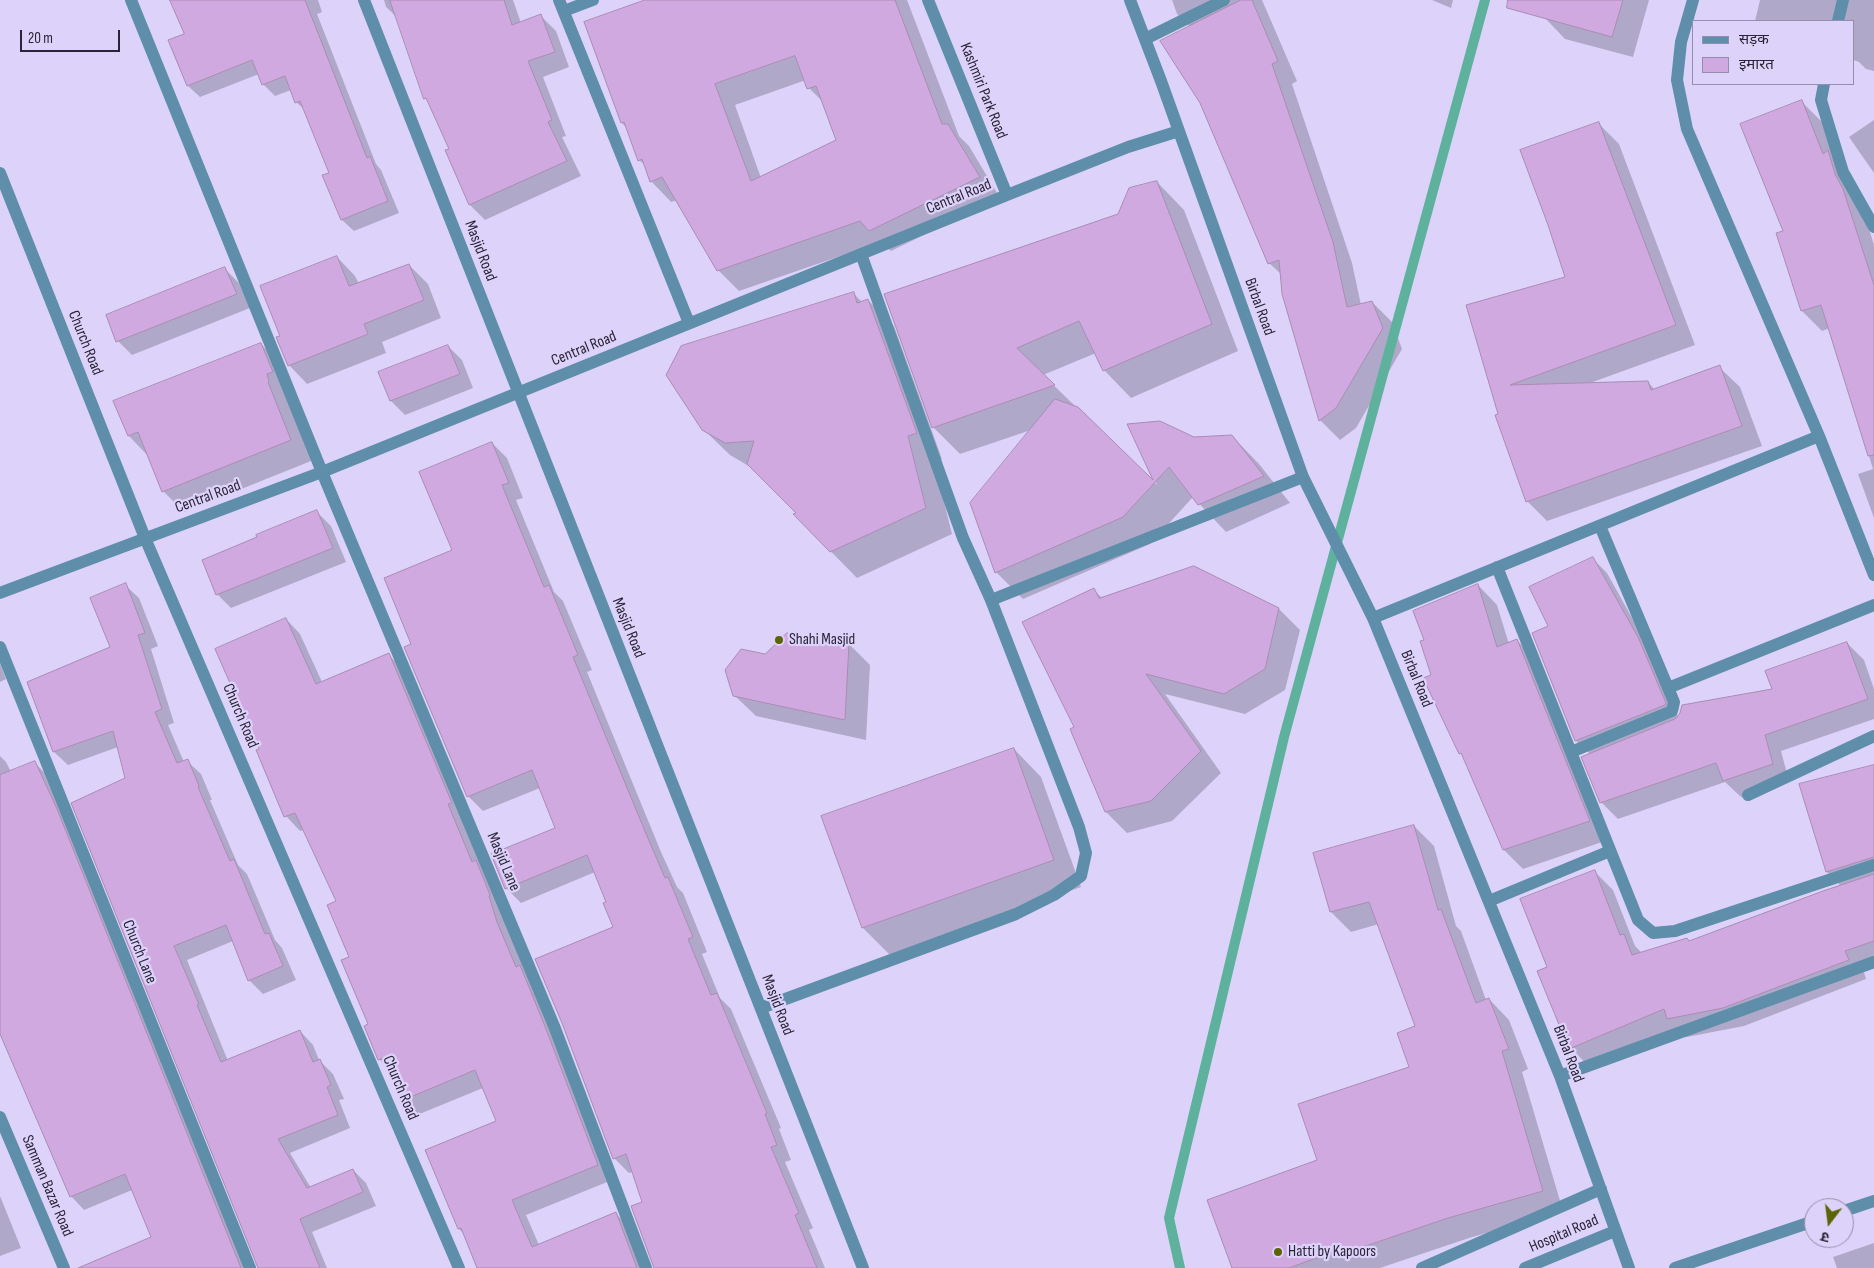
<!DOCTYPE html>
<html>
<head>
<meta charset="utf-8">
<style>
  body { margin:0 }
  #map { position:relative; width:1874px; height:1268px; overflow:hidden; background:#ddd3fa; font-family:"Sofia Sans Condensed","Noto Sans Devanagari",sans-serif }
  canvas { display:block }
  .legend { position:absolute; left:1692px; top:20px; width:162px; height:65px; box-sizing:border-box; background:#ddd3fa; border:1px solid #958dac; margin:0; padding:6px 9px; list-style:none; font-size:15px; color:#292436 }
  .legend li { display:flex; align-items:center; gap:10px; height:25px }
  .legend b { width:25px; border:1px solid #958dac }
  .north { position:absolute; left:1804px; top:1198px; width:50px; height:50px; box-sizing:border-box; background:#ddd3fa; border:1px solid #958dac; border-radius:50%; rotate:195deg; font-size:14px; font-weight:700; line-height:20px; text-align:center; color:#292436 }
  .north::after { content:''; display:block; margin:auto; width:18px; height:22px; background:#5b6505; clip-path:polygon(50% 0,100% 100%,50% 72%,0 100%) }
  .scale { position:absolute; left:20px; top:30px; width:100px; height:22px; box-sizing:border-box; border:2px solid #292436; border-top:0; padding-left:6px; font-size:15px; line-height:18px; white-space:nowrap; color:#292436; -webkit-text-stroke:4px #ddd3fa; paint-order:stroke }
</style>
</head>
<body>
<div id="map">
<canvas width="1874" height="1268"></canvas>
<ul class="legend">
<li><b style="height:6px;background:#5f8eab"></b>सड़क</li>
<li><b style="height:14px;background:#d1a9e1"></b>इमारत</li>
</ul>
<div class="north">उ</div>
<div class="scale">20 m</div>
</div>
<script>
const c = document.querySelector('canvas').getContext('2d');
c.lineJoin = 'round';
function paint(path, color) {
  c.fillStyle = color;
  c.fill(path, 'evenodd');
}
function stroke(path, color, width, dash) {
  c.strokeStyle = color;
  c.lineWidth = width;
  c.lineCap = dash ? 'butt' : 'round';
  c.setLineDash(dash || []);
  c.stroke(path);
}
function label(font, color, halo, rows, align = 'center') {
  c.font = font + ' "Sofia Sans Condensed",sans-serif';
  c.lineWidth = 4.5;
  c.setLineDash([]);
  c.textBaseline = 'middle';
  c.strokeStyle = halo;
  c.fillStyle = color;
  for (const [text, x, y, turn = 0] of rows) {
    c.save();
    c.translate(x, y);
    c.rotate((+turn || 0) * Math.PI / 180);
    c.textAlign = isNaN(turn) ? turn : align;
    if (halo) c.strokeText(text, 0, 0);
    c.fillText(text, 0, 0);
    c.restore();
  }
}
paint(new Path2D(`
  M188 0H318L322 12 317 14 376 164 381 170 399 213 354 231 342 220 331 173 306 111 296 102 291 90 275 96 263 84 259 74 200 97 188 86 186 35Z
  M384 0H513L521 23 541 16 556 31 569 67 543 77 566 136 562 137 581 176 485 220 470 205 446 151 450 149 430 102 425 98 399 19 386 7Z
  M649 0H907L959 136 969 146 1000 198 891 251 881 242 739 291 718 270 677 200 671 202 651 181 646 166 639 160 628 129 622 123 586 23ZM806 80 809 88 823 102 837 141 761 178 735 105Z
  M1172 0H1262L1297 81 1292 84 1352 263 1361 305 1372 302 1392 322 1402 349 1356 428 1340 440 1320 420 1283 294 1282 275 1269 263 1190 27 1177 14Z
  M1432 0H1453L1451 8Z
  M1549 0H1649L1633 57 1565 39 1545 18Z
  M1760 0H1874V71L1866 69 1859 62 1853 60V21H1755Z
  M1802 102 1822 122 1863 210 1874 245V518L1858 474 1873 469 1830 328 1822 331 1802 311 1784 232Z
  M1874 120V173L1849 137Z
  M1598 123 1619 144 1695 345 1590 383 1648 382 1655 390 1719 367 1740 387 1762 446 1547 521 1527 501 1468 306 1567 278Z
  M1157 182 1184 210 1238 351 1131 398 1104 370 1096 353 1043 375 1157 485 1129 426 1194 439 1232 436 1259 464 1290 503 1226 532 1193 497 1150 544 1023 599 996 572 1031 430 960 454 933 427 1119 215Z
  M337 257 355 276 359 284 409 265 428 284 441 318 382 342 386 353 307 384 289 365 281 336Z
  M225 269 239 283 250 308 132 355 118 341Z
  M854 294 862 302 868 300 894 326 942 459 934 462 952 534 857 578 795 515 798 513 752 468 730 455 703 429Z
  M261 344 282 365 311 461 184 512 163 491 149 457 129 436 115 401Z
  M448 346 462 360 473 388 405 415 391 401 380 373Z
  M492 443 507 458 523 498 516 500 554 592 563 601 592 670 587 672 661 852 677 887 683 893 707 952 702 954 720 998 731 1009 781 1128 779 1129 791 1160 785 1162 813 1228 809 1230 825 1268H654L643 1202 633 1172 629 1173 614 1158 615 928 608 903 595 872 521 903 506 888 557 828 540 788 483 811 468 796 413 645 453 550Z
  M317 512 331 526 346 562 231 608 217 594Z
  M1593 559 1607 573 1651 652 1678 717 1773 690 1847 643 1864 660 1874 689V719L1781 751 1789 781 1741 797 1725 782 1618 819 1601 802 1590 754 1576 741 1534 633 1549 627Z
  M125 585 139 598 158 646 151 649 174 723 168 725 184 762 187 761 201 774 212 800H210L238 865 247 874 275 940 282 948 296 980 263 994 249 980 233 941 187 960 228 1061 300 1031 313 1045 319 1060 333 1074 344 1099 339 1100 350 1128 290 1153 311 1188 353 1170 366 1183 376 1206 312 1232 327 1268H258L118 747 68 765 54 752 44 723 111 648Z
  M1478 585 1497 605 1509 644 1517 640 1536 660 1608 840 1523 869 1504 850 1465 758 1460 753 1433 675 1426 640Z
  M1094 590 1102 598 1279 609 1300 630 1285 690 1245 714 1165 694 1221 773 1172 821 1127 833 1106 812 1076 728Z
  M286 619 300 634 322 682 389 655 404 670 612 1180 526 1215 539 1245 616 1214 631 1228 646 1268H479L464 1234 459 1229 427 1151 497 1121 483 1088 417 1115 402 1100 390 1070 379 1059 338 902 304 830 300 831 286 816 257 751 260 750Z
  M849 644 870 665 866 740 756 716 734 695 765 655Z
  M0 663 6 679 0 682Z
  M1014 749 1041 777 1081 887 890 955 863 928Z
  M0 756 6 762 11 772 34 762 48 776 248 1268H98L152 1238 132 1190 84 1210 71 1196 0 1015Z
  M1874 770V965L1863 969 1866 979 1744 1026 1687 1037 1678 1029 1589 1067 1571 1048 1549 967 1595 872 1613 890 1635 946 1642 953 1687 939 1690 942 1841 886 1827 872 1800 785Z
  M1414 826 1434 846 1456 926 1461 931 1486 1000 1489 999 1509 1020 1528 1069 1522 1072 1563 1211 1469 1238 1380 1268H1233L1318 1160 1411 1067 1417 1027 1379 924 1351 932 1331 912Z
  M0 1196 21 1248 0 1256Z
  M1874 1243V1268H1837L1833 1257Z`), '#0003');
stroke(new Path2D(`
  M1180 1268 1169 1218 1284 737 1485 0`), '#5db19d', 10);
const building = new Path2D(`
  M170 0H305L367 158 370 156 388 201 341 220 322 175 329 173 300 101 295 103 285 76 262 85 252 60 187 86 168 40 184 34Z
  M390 0H504L512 25 541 14 555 52 528 61 552 120 548 122 567 161 469 205 445 150 449 149 426 98 424 99Z
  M645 0H895L942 124H948L980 177 869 231 860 221 717 271 662 177 650 182 642 159 638 161 624 122 621 123 584 22ZM795 56 807 89 816 86 836 140 751 181 715 84Z
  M1241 0H1252L1278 61 1272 64 1333 242 1347 307 1372 301 1383 328 1336 408 1319 421 1282 294 1279 260 1268 264 1200 103 1160 41Z
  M1508 0H1623L1612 37 1507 8Z
  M1802 100 1823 154 1828 150 1835 174 1843 189 1874 285V455L1868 456 1821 305 1801 311 1776 233 1783 231 1740 124Z
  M1599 122 1676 325 1510 385 1648 381 1651 390 1720 365 1742 426 1526 502 1495 415 1498 414 1466 305 1565 277 1548 225 1520 150Z
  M1157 181 1212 324 1103 371 1079 321 1017 348 1055 385 932 428 884 294 1118 214 1129 188Z
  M337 256 349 286 409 264 424 300 364 324 368 334 288 366 276 337 280 336 260 286Z
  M225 267 237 294 116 342 106 315Z
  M854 292 857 303 868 299 917 433 908 436 926 508 830 552 793 514 796 513 747 464 754 441 725 443 702 430 666 375 681 346Z
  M261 343 273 372 267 374 269 381 268 382 291 440 162 492 138 432 128 436 113 401Z
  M448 345 460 374 390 401 378 372Z
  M1055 399 1078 407 1153 480 1127 424 1160 421 1194 437 1232 435 1264 476 1198 505 1169 467 1123 517 995 573 970 503Z
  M492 442 509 483 502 485 544 587 549 585 578 655 573 657 647 836 665 878 668 877 693 937 688 939 711 995 717 993 767 1113 765 1114 777 1145 771 1147 799 1213 795 1215 817 1268H654L631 1206 642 1202 626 1154 613 1159 562 1023 535 959 613 927 603 903 606 902 587 855 505 889 491 854 555 828 532 770 467 797 404 647 411 644 384 578 452 550 419 472Z
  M317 510 333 548 216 595 202 560 257 537 256 535Z
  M1593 557 1638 637 1666 703 1665 705 1575 741 1532 633 1548 626 1529 587Z
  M1194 566 1279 608 1265 669 1224 694 1146 674 1201 751 1151 801 1105 812 1070 729 1074 727 1022 622 1094 588 1099 598Z
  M126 583 145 633 138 635 162 709 155 712 177 763 188 759 199 786 198 787 230 861 234 859 265 934 269 933 283 966 248 981 226 925 174 946 199 1004 197 1005 221 1062 300 1030 313 1062 320 1059 331 1085 327 1087 338 1115 278 1139 307 1188 353 1169 363 1192 300 1219 320 1268H258L71 803 125 778 113 731 53 752 27 682 110 647 90 598Z
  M1478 584 1497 647 1517 639 1590 821 1503 850 1461 753 1459 754 1423 678 1431 675 1420 641 1424 640 1413 611Z
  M286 618 316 684 389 653 452 803 448 804 470 857 472 862 476 860 490 895 489 896 497 922 516 967 520 965 546 1029 598 1165 512 1200 532 1247 616 1212 637 1268H477L461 1228 458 1229 425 1150 496 1121 475 1070 401 1101 384 1058 378 1060 364 1026 368 1024 341 960 349 957 327 905 336 901 295 813 284 817 256 750 259 749 215 649Z
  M787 633 849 643 845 720 733 696 725 670 741 649 765 654Z
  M1847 642 1868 699 1765 735 1773 764 1723 781 1716 763 1600 803 1581 757 1675 719 1680 713 1682 705 1772 689 1765 671Z
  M1014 748 1054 860 862 928 821 816Z
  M35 761 57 809 241 1268H78L151 1237 125 1174 70 1197 0 1034V775Z
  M1874 765V857L1826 872 1799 784Z
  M1414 825 1438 910 1441 909 1476 1003 1489 998 1509 1049 1502 1051 1543 1191 1448 1218 1348 1252 1346 1247 1289 1268H1232L1207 1200 1317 1160 1298 1104 1409 1067 1397 1033 1415 1026 1369 902 1330 912 1313 853Z
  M1595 870 1620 935 1624 934 1632 955 1687 938 1689 941 1823 891 1874 874V941L1845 951 1849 960 1723 1008 1667 1019 1664 1009 1569 1049 1537 971 1547 967 1520 899Z`);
paint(building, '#d1a9e1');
stroke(building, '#a98bb4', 1);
stroke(new Path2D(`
  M131 0 322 472 554 1026 646 1268
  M364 0 863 1268
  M559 0 689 323
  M928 0 1007 195
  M1130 0 1161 81 1303 477 1373 618 1560 1076 1629 1268
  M1693 0 1681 42 1677 80 1687 129 1819 436 1874 575
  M564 11 593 0
  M1838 21 1843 0
  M1145 39 1224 0
  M1824 84 1821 100 1843 172 1874 227
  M0 173 145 538 459 1268
  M1497 567 1638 920 1653 933 1675 931 1874 865
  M0 593 322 472 1007 195 1128 147 1179 131
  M991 600 1303 477
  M1373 618 1819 436
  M0 647 250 1268
  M1668 688 1874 605
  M1571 752 1672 711 1674 702 1600 526
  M1748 795 1874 736
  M1489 901 1610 851
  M761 1008 1016 914 1054 895 1081 876 1086 853 1079 827 991 600 963 538 861 254
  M1560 1076 1874 962
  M0 1117 64 1268
  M1844 1211 1874 1201
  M1422 1268 1601 1189
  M1525 1268 1615 1231
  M1675 1268 1814 1221`), '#5f8eab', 12);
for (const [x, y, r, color] of [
  [779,640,5,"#5b6505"],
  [1278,1252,5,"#5b6505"]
]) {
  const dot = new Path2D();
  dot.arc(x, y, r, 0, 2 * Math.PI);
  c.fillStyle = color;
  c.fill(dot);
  stroke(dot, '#ddd3fa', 2);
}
label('16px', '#292436', '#ddd3fa', [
  ["Kashmiri Park Road",983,91,68],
  ["Central Road",959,197,-22],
  ["Masjid Road",480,251,69],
  ["Birbal Road",1259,307,70],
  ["Church Road",85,343,68],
  ["Central Road",584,349,-22],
  ["Central Road",208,497,-20],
  ["Masjid Road",628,628,68],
  ["Birbal Road",1416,679,68],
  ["Church Road",240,716,67],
  ["Masjid Lane",503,862,67],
  ["Church Lane",139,952,68],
  ["Masjid Road",777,1005,69],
  ["Birbal Road",1568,1054,69],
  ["Church Road",400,1088,67],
  ["Samman Bazar Road",47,1186,67],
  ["Hospital Road",1564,1234,-23]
]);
label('16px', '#292436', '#ddd3fa', [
  ["Shahi Masjid",789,640],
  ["Hatti by Kapoors",1288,1252]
], 'left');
</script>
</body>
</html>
